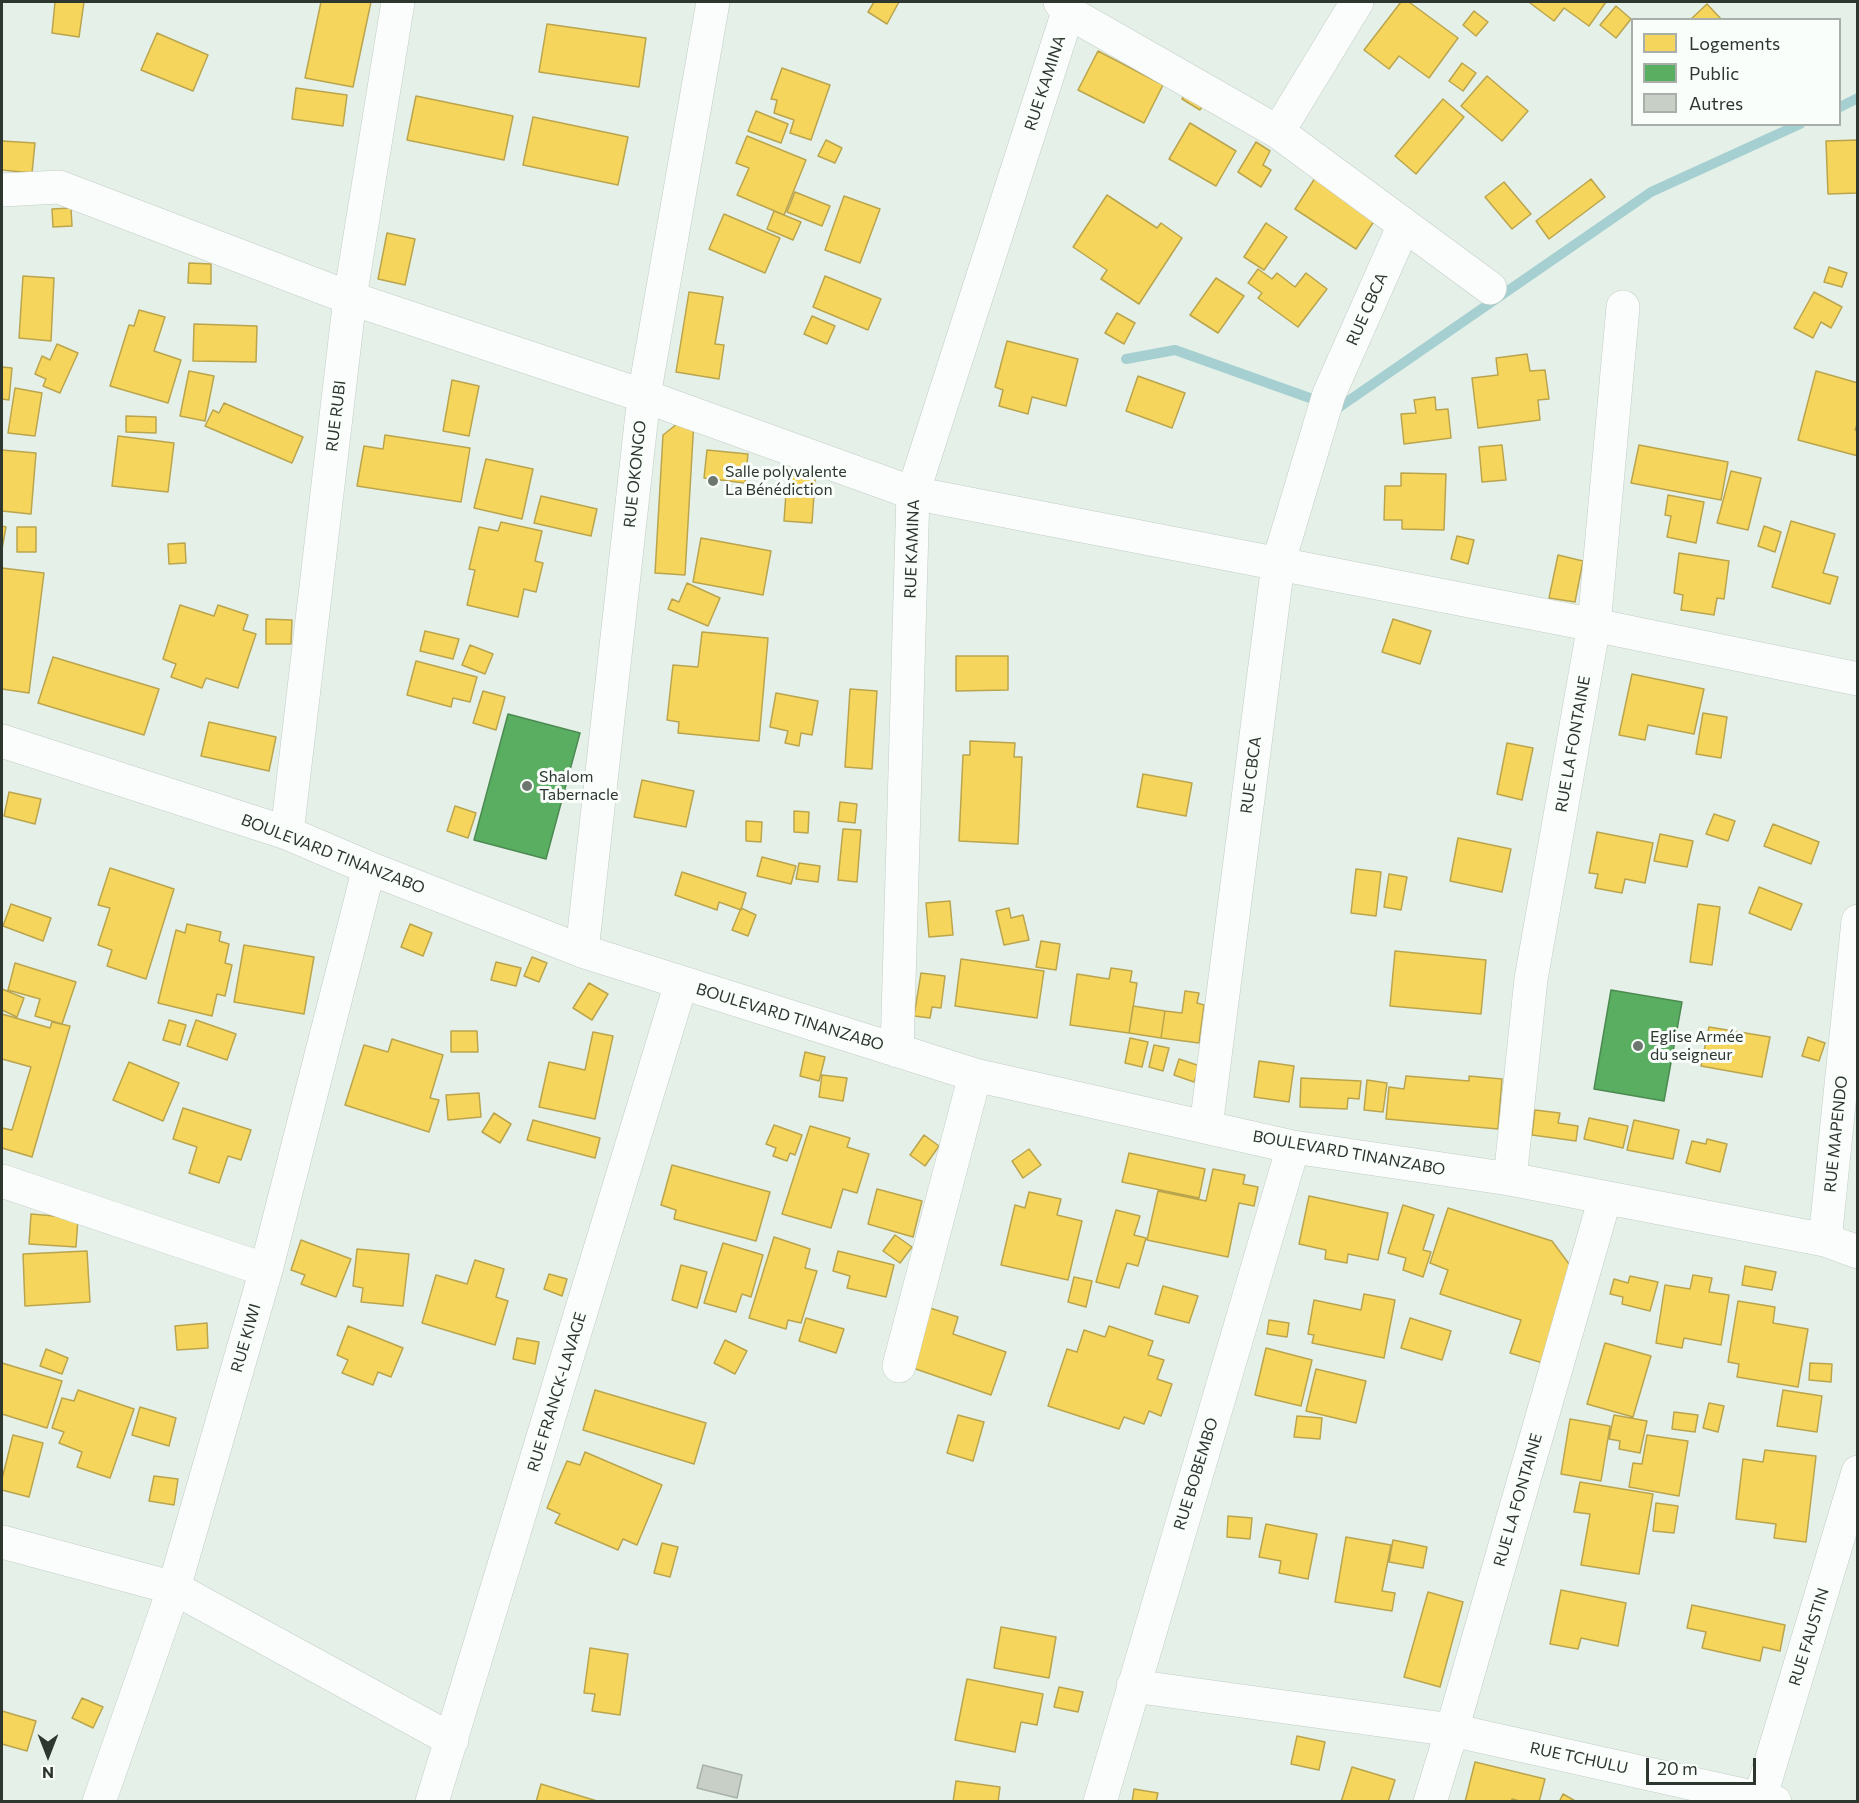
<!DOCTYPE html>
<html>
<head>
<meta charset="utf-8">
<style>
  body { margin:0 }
  #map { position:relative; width:1859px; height:1803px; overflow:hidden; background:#e5f1e8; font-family:Commissioner,sans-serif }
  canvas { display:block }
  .frame { position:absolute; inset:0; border:3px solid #2d362f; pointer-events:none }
  .legend { position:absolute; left:1631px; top:18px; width:210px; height:108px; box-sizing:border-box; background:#fafefb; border:2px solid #a8aea9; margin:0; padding:8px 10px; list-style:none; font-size:18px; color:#2d362f }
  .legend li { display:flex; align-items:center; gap:12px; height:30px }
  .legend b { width:30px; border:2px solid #a8aea9 }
  .north { position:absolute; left:18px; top:1725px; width:60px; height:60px; -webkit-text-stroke:4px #fafefb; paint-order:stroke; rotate:180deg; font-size:16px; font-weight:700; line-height:24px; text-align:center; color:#2d362f }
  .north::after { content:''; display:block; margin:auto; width:21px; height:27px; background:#2d362f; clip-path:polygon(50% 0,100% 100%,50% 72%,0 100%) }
  .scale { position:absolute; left:1646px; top:1758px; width:110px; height:27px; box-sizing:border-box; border:3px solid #2d362f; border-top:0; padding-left:8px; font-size:18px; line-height:21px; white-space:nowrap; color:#2d362f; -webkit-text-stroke:4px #fafefb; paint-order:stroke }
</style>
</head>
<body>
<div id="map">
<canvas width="1859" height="1803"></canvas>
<div class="frame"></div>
<ul class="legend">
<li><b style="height:16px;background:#f6d55c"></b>Logements</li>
<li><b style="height:16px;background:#5aae61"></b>Public</li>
<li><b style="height:16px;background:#c8cfc7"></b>Autres</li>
</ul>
<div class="north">N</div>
<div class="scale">20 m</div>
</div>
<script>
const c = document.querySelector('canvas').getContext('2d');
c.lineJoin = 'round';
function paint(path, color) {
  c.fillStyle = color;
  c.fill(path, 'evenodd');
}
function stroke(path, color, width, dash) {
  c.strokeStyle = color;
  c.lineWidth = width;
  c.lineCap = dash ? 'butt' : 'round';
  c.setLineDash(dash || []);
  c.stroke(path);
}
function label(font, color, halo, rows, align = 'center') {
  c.font = font + ' Commissioner,sans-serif';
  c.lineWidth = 6;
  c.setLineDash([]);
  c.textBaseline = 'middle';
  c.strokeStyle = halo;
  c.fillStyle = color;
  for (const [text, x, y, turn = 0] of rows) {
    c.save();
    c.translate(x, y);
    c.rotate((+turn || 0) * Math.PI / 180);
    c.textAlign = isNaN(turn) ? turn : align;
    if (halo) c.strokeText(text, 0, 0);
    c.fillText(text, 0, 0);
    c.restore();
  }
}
const homes = new Path2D(`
  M55 2H84L79 37 52 33Z
  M321 2H371L353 87 305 78Z
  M874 2H899L887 24 868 12Z
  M1401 2H1409L1458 38 1429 78 1399 56 1389 69 1364 50Z
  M1531 2H1606L1589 26 1564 8 1554 21 1530 3Z
  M1707 4 1722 20H1690Z
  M1616 6 1631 19 1616 38 1600 25Z
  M1474 11 1488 22 1476 36 1463 25Z
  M547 24 646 38 639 87 539 72Z
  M157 33 208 55 193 91 141 70Z
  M1098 51 1163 85 1144 123 1078 90Z
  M1462 63 1476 73 1463 91 1449 81Z
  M782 68 830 85 811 140 790 133 794 120 774 113 777 100 771 99Z
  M1487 76 1528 111 1502 141 1461 106Z
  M1191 85 1208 96 1200 110 1182 99Z
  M296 88 347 95 343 126 292 119Z
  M416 96 513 116 504 160 407 140Z
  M1443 99 1464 117 1416 174 1395 156Z
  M756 111 788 124 781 143 748 131Z
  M533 117 628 137 618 185 523 165Z
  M1190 123 1236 151 1216 186 1169 159Z
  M747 136 806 160 784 215 737 195 749 168 736 163Z
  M826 140 842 148 835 163 818 156Z
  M1858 140V193L1828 194 1826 141Z
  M2 141 35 143 32 173 2 170Z
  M1256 142 1270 151 1263 165 1271 170 1261 187 1238 172Z
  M1317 175 1378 215 1356 249 1295 209Z
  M1591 179 1605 197 1549 239 1536 221Z
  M1504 182 1531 214 1512 229 1485 197Z
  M795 192 830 206 822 226 787 212Z
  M1107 195 1157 228 1161 223 1182 238 1139 304 1101 279 1107 270 1073 247Z
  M844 196 880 209 860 263 825 250Z
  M71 208 72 226 53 227 52 209Z
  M774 211 801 222 793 240 767 229Z
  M724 214 780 238 765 273 709 249Z
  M1266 223 1287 237 1264 270 1244 257Z
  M387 233 415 239 405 285 378 279Z
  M189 263 211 264V284L188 283Z
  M1829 267 1847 273 1842 287 1824 282Z
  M1258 269 1272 279 1277 273 1295 287 1306 273 1327 289 1298 327 1258 298 1262 293 1248 283Z
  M23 276 54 278 51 341 19 338Z
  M825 276 881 299 868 330 813 307Z
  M1216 278 1244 296 1218 333 1190 315Z
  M689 292 723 297 715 344 724 345 719 379 676 372Z
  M1814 292 1842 307 1831 328 1821 322 1813 338 1794 328Z
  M139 310 165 317 154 351 181 360 168 403 110 386 129 325 134 326Z
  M1117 313 1135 323 1124 344 1105 333Z
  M812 316 835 326 827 344 804 334Z
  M194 324 257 326 256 362 193 361Z
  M1007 341 1078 359 1066 406 1032 397 1028 414 999 406 1003 390 995 387Z
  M57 344 78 353 60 393 43 386 46 379 35 374 42 356 50 360Z
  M1527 354 1530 371 1545 370 1549 399 1538 400 1540 420 1478 428 1472 378 1498 375 1496 358Z
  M2 367 12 368 9 400 2 399Z
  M189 371 214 376 205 421 180 416Z
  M1816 371 1858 383V422L1855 430 1858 431V456L1798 440Z
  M1138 376 1185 393 1172 428 1126 411Z
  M452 380 479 386 469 436 443 431Z
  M15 388 42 393 35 436 8 433Z
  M1435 397 1436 410 1448 409 1451 438 1404 444 1401 414 1416 413 1414 400Z
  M224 403 303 437 292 463 205 426 213 410 219 413Z
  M126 416 156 417V433L126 432Z
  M682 420H694L685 575 655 573 663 435Z
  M385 435 470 448 461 502 357 486 364 446 383 449Z
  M118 436 174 443 168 492 112 486Z
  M1502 445 1506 480 1482 482 1479 447Z
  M1639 445 1728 462 1721 500 1631 483Z
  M2 450 36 453 31 514 2 511Z
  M707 450 748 454 745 483 704 478Z
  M486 459 533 469 522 519 474 508Z
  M788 464 816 466 812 523 784 521Z
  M1731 471 1761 478 1748 530 1717 523Z
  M1401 473 1446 474 1444 530 1402 529V520H1384L1385 486H1401Z
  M1668 495 1704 502 1696 543 1667 537 1671 516 1665 515Z
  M541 496 597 509 591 536 534 523Z
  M1791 521 1835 534 1823 573 1838 577 1830 604 1772 587Z
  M501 522 542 531 535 561 543 563 536 592 524 589 518 617 467 605 475 570 469 569 479 527 498 531Z
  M2 526 6 527 2 549Z
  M1764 526 1781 532 1775 552 1758 546Z
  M17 527H36V552H17Z
  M1457 536 1474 540 1468 564 1451 559Z
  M701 538 771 551 763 595 693 582Z
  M185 543 186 563 169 564 168 544Z
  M1679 553 1729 561 1724 599 1717 598 1714 615 1681 610 1683 595 1674 593Z
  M1558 555 1583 561 1575 602 1549 598Z
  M2 568 44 573 29 693 2 689Z
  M687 583 720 598 708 626 668 609 672 599 679 602Z
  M180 605 214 616 218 605 248 615 243 630 256 634 238 688 206 678 202 688 171 677 176 664 163 659Z
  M266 619 292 620 291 644H266Z
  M1393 619 1431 631 1420 664 1382 652Z
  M425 631 459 639 453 659 420 651Z
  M702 632 768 638 759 741 678 733 679 722 667 720 673 665 698 667Z
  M470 645 493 654 485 674 462 665Z
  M956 656H1008V690L956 691Z
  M53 657 159 689 144 735 38 703Z
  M416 661 477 677 470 702 453 698 451 707 407 695Z
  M1632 674 1704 689 1694 734 1648 725 1645 740 1619 735Z
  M850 689 877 691 872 769 845 767Z
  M483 691 505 697 496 730 473 723Z
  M776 693 818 701 812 735 801 733 799 746 785 743 788 731 770 727Z
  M1703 713 1727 717 1721 758 1696 754Z
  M209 722 276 737 269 771 201 756Z
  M970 741 1015 743 1014 757H1022L1018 844 959 841 963 755H970Z
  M1507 743 1533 748 1522 800 1497 794Z
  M1143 774 1192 783 1186 816 1137 807Z
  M642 780 694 791 686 827 634 817Z
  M9 792 41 799 35 824 4 816Z
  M840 802 857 804 855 823 838 821Z
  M455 806 476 813 468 838 447 831Z
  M794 811 809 812 808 833 794 832Z
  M1714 814 1735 821 1728 841 1706 834Z
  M746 821 762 822 761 842 746 841Z
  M1773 824 1819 842 1811 864 1764 846Z
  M843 829 861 830 857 882 838 880Z
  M1597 832 1653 843 1645 883 1625 879 1622 893 1595 888 1598 874 1589 873Z
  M1660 834 1693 841 1687 867 1654 861Z
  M1458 838 1511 849 1502 892 1450 881Z
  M762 857 796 866 791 884 757 876Z
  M799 863 820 866 818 882 796 879Z
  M110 868 174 889 146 979 107 966 112 950 98 945 110 908 98 905Z
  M1356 869 1381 872 1376 916 1351 913Z
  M682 872 746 893 741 910 719 902 717 910 675 895Z
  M1389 874 1407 877 1401 910 1384 907Z
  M1759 887 1802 904 1791 930 1749 913Z
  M950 901 953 935 929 937 926 903Z
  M11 904 51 918 43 941 3 926Z
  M1698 904 1720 907 1712 965 1690 962Z
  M741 908 756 915 748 936 732 930Z
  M1009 908 1011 918 1023 915 1029 940 1004 945 996 911Z
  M187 924 221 932 219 941 229 944 225 963 232 965 225 996 217 994 212 1016 158 1003 176 930 185 933Z
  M410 924 432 933 423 956 401 947Z
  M1041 941 1060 944 1056 970 1036 967Z
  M244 945 314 957 304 1014 234 1002Z
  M1395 951 1486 960 1481 1014 1390 1006Z
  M532 957 547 963 539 982 524 976Z
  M961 959 1044 971 1037 1018 955 1006Z
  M496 962 521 968 516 986 491 980Z
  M15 963 76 982 62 1024 35 1016 40 999 8 990Z
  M1111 968 1132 971 1130 982 1137 983 1129 1033 1070 1025 1077 974 1109 979Z
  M921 973 945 976 941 1008 932 1007 930 1018 914 1016Z
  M589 983 608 994 592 1020 573 1008Z
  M2 989 24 998 17 1017 2 1010Z
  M1185 991 1199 993 1197 1003 1204 1005 1199 1043 1161 1038 1165 1011 1182 1013Z
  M1133 1006 1165 1011 1161 1038 1129 1033Z
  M2 1014 50 1028 52 1022 70 1026 32 1157 2 1148V1128L12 1130 31 1067 2 1059Z
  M169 1020 186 1025 180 1045 163 1040Z
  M196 1020 236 1034 227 1060 187 1046Z
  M1709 1027 1770 1037 1762 1077 1701 1066Z
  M451 1031H477L478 1052H451Z
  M593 1032 613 1036 595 1119 539 1107 549 1062 585 1070Z
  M1808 1037 1825 1043 1819 1061 1802 1056Z
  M1130 1038 1148 1042 1142 1067 1125 1063Z
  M392 1039 443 1055 430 1098 439 1100 429 1132 345 1105 364 1045 388 1052Z
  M1154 1045 1169 1048 1163 1071 1149 1067Z
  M805 1052 825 1057 819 1081 800 1076Z
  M1179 1059 1200 1066 1194 1082 1174 1075Z
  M1259 1061 1294 1066 1289 1102 1254 1097Z
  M129 1062 179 1083 163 1121 113 1100Z
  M822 1075 847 1078 843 1101 819 1097Z
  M1406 1076 1469 1081V1076L1502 1079 1498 1129 1386 1119 1389 1087 1404 1089Z
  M1301 1078 1361 1081 1359 1099 1348 1098 1347 1109 1300 1107Z
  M1367 1080 1387 1083 1383 1112 1364 1110Z
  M479 1093 481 1117 448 1120 446 1095Z
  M183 1108 251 1130 241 1160 228 1156 219 1183 189 1173 197 1147 173 1139Z
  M1535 1110 1560 1113 1558 1123 1578 1126 1576 1141 1532 1135Z
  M494 1113 511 1124 500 1143 482 1132Z
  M1589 1118 1628 1126 1623 1148 1584 1139Z
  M533 1120 600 1138 595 1158 527 1140Z
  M1634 1120 1679 1130 1673 1159 1627 1150Z
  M774 1125 802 1135 795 1155 790 1153 787 1161 773 1156 776 1148 766 1144Z
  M810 1126 850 1138 847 1147 869 1154 857 1193 843 1189 831 1228 782 1214Z
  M924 1135 939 1146 925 1166 910 1155Z
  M1707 1139 1727 1144 1720 1172 1686 1163 1692 1141 1706 1144Z
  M1029 1149 1041 1165 1023 1178 1012 1161Z
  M1129 1153 1205 1169 1199 1198 1122 1182Z
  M672 1165 770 1192 756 1241 674 1219 676 1210 661 1205Z
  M1213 1169 1245 1175 1243 1184 1258 1187 1254 1206 1239 1203 1228 1257 1147 1240 1158 1191 1206 1201Z
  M877 1189 922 1201 913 1237 868 1224Z
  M1029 1192 1061 1199 1057 1215 1082 1221 1068 1280 1001 1265 1015 1205 1025 1208Z
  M1309 1196 1388 1213 1378 1260 1348 1254 1347 1263 1325 1259 1326 1250 1299 1244Z
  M1403 1205 1434 1215 1423 1250 1431 1252 1423 1277 1403 1270 1406 1258 1388 1253Z
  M1448 1208 1552 1241 1575 1272 1546 1364 1510 1353 1521 1320 1440 1294 1448 1270 1430 1263Z
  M1116 1210 1140 1216 1134 1235 1146 1238 1138 1266 1127 1263 1119 1288 1096 1282Z
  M31 1214 78 1218 76 1247 29 1244Z
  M895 1235 912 1247 900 1263 883 1251Z
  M774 1237 810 1249 805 1268 817 1271 801 1323 788 1320 786 1329 749 1318Z
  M301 1240 351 1259 336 1297 301 1284 305 1275 291 1270Z
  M723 1243 763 1255 751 1297 742 1294 736 1312 704 1303Z
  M357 1249 409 1254 403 1306 361 1302 363 1288 353 1286Z
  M87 1251 90 1302 25 1306 23 1254Z
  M838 1251 894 1265 886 1297 847 1288 850 1276 833 1271Z
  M475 1260 504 1269 496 1297 508 1301 495 1345 422 1323 436 1275 467 1284Z
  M681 1265 707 1272 697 1308 672 1300Z
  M1745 1266 1776 1272 1772 1290 1742 1285Z
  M549 1274 567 1279 562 1296 544 1289Z
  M1693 1275 1712 1278 1709 1292 1729 1295 1721 1345 1684 1338 1682 1348 1656 1343 1665 1285 1690 1289Z
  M1630 1276 1658 1282 1650 1311 1622 1304 1623 1297 1610 1294 1614 1279 1628 1283Z
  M1074 1277 1092 1281 1086 1307 1068 1302Z
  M1163 1286 1198 1296 1189 1323 1155 1314Z
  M1364 1294 1395 1300 1384 1358 1312 1343 1314 1335 1308 1334 1314 1300 1361 1310Z
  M1738 1301 1775 1307 1773 1323 1808 1329 1798 1387 1737 1377 1739 1364 1728 1362Z
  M930 1308 958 1317 953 1334 1006 1352 991 1395 910 1367Z
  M806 1318 844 1329 836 1353 799 1341Z
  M1410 1318 1451 1331 1442 1360 1401 1348Z
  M1269 1320 1289 1323 1287 1337 1267 1334Z
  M207 1323 208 1348 177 1350 175 1326Z
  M348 1326 403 1348 391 1377 378 1372 373 1385 342 1373 348 1360 337 1355Z
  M1109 1326 1153 1341 1148 1355 1164 1360 1157 1379 1172 1384 1161 1416 1149 1411 1144 1424 1124 1417 1119 1429 1048 1406 1067 1349 1077 1352 1084 1330 1105 1337Z
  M517 1338 539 1342 535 1364 513 1359Z
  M725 1340 747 1351 735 1374 714 1363Z
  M1605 1343 1651 1356 1633 1417 1587 1404Z
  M1266 1348 1312 1360 1301 1406 1255 1395Z
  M46 1349 68 1358 62 1374 40 1366Z
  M2 1363 62 1381 47 1428 2 1414Z
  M1810 1363 1832 1364 1831 1382 1809 1380Z
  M1316 1369 1366 1381 1356 1423 1306 1411Z
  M78 1390 134 1409 110 1478 77 1467 82 1452 59 1443 64 1432 52 1428 62 1398 74 1401Z
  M595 1390 706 1423 694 1464 583 1430Z
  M1783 1390 1822 1396 1817 1432 1777 1426Z
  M1709 1403 1724 1406 1718 1432 1703 1428Z
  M140 1407 176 1418 169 1446 132 1435Z
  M1674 1412 1698 1415 1695 1432 1672 1429Z
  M958 1415 984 1422 973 1461 947 1453Z
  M1614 1415 1647 1421 1640 1453 1619 1449 1620 1441 1609 1439Z
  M1297 1416 1322 1418 1320 1439 1294 1437Z
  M1570 1419 1610 1426 1601 1481 1561 1474Z
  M13 1435 43 1443 29 1497 2 1490V1479Z
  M1647 1435 1688 1441 1679 1496 1629 1487 1633 1463 1642 1464Z
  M1765 1450 1816 1456 1806 1542 1774 1538 1776 1524 1736 1519 1743 1459 1763 1462Z
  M585 1452 662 1485 637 1545 623 1539 618 1550 555 1523 560 1514 547 1508 567 1461 580 1465Z
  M154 1476 178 1479 174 1505 149 1501Z
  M1580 1482 1653 1494 1639 1574 1581 1565 1590 1514 1574 1512Z
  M1656 1503 1678 1506 1674 1533 1653 1531Z
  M1228 1516 1252 1518 1250 1539 1227 1537Z
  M1266 1524 1317 1534 1308 1579 1279 1573 1281 1561 1259 1557Z
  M1346 1537 1391 1545 1382 1591 1395 1593 1392 1611 1335 1602Z
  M1393 1540 1427 1547 1423 1568 1389 1562Z
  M662 1543 678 1547 670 1577 654 1573Z
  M1561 1590 1626 1603 1618 1646 1581 1638 1578 1649 1550 1644Z
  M1428 1592 1463 1602 1440 1687 1404 1677Z
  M1692 1605 1785 1625 1780 1651 1763 1647 1760 1661 1702 1648 1706 1632 1687 1628Z
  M1001 1627 1056 1637 1049 1678 994 1668Z
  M590 1648 628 1654 620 1715 592 1711 595 1694 584 1693Z
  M967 1679 1043 1694 1037 1725 1021 1722 1015 1752 955 1740Z
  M1059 1687 1083 1692 1078 1712 1054 1707Z
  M82 1698 103 1707 93 1728 72 1718Z
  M2 1711 36 1721 27 1751 2 1744Z
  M1297 1736 1325 1742 1319 1770 1291 1764Z
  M1475 1762 1545 1779 1539 1802H1523L1512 1799 1511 1802H1465Z
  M1352 1767 1395 1780 1388 1802H1341Z
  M956 1781 1000 1787 998 1802H953Z
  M541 1784 597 1801 536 1802Z
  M1134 1789 1158 1793 1156 1802H1132Z
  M1563 1794 1577 1802H1559Z`);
paint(homes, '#f6d55c');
stroke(homes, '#baa54e', 1.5);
const public = new Path2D(`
  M508 714 580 733 546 859 474 840Z
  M1611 990 1682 1002 1664 1101 1594 1089Z`);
paint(public, '#5aae61');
stroke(public, '#4c8a52', 1.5);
stroke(new Path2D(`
  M1840 107 1858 98
  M1126 359 1175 350 1338 408 1651 192 1800 124`), '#a5cfd0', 10);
const building = new Path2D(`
  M703 1765 742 1775 737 1798 697 1788Z`);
paint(building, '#c8cfc7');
stroke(building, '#a8b0a8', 1.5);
const minor = new Path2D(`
  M1068 12 1278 132 1490 288
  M1278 132 1357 2
  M2 190 59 187 350 298 644 396 913 493 1594 625 1858 679
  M2 741 287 833 369 868 582 951 975 1075 1293 1147 1510 1179 1825 1240 1858 1252
  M287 833 350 298 398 2
  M582 951 644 396 713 2
  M897 1051 913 493 1068 12 1060 2
  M1206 1127 1278 564 1329 394 1404 225
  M1510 1179 1531 979 1594 625 1623 307
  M2 1181 266 1270
  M1825 1240 1858 921
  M899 1366 975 1075
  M2 1542 174 1588 452 1740
  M1133 1686 1452 1730 1775 1802
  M99 1802 174 1588 266 1270 369 868
  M432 1802 681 983
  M1100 1802 1293 1147
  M1430 1802 1452 1730 1605 1198
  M1759 1802 1858 1472`);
stroke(minor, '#c2ccc5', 34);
stroke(minor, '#fbfdfc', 33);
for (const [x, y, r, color] of [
  [713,481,6,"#6d7770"],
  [527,786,6,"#6d7770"],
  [1638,1046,6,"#6d7770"]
]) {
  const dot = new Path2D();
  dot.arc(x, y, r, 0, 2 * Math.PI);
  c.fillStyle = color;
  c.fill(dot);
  stroke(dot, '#fafefb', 2);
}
label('16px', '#2d362f', '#fafefb', [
  ["RUE KAMINA",1045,83,-72],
  ["RUE CBCA",1367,309,-66],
  ["RUE RUBI",336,416,-83],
  ["RUE OKONGO",635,474,-84],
  ["RUE KAMINA",912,549,-88],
  ["RUE LA FONTAINE",1573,744,-80],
  ["RUE CBCA",1251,775,-83],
  ["BOULEVARD TINANZABO",333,854,21],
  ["BOULEVARD TINANZABO",790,1017,17],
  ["RUE MAPENDO",1836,1134,-84],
  ["BOULEVARD TINANZABO",1349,1153,10],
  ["RUE KIWI",246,1338,-74],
  ["RUE FRANCK-LAVAGE",557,1392,-73],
  ["RUE BOBEMBO",1196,1474,-73],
  ["RUE LA FONTAINE",1518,1500,-74],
  ["RUE FAUSTIN",1809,1637,-73],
  ["RUE TCHULU",1579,1758,12]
]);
label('16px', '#2d362f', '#fafefb', [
  ["Salle polyvalente",725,472],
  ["La Bénédiction",725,490],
  ["Shalom",539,777],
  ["Tabernacle",539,795],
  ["Eglise Armée",1650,1037],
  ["du seigneur",1650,1055]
], 'left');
</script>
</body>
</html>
